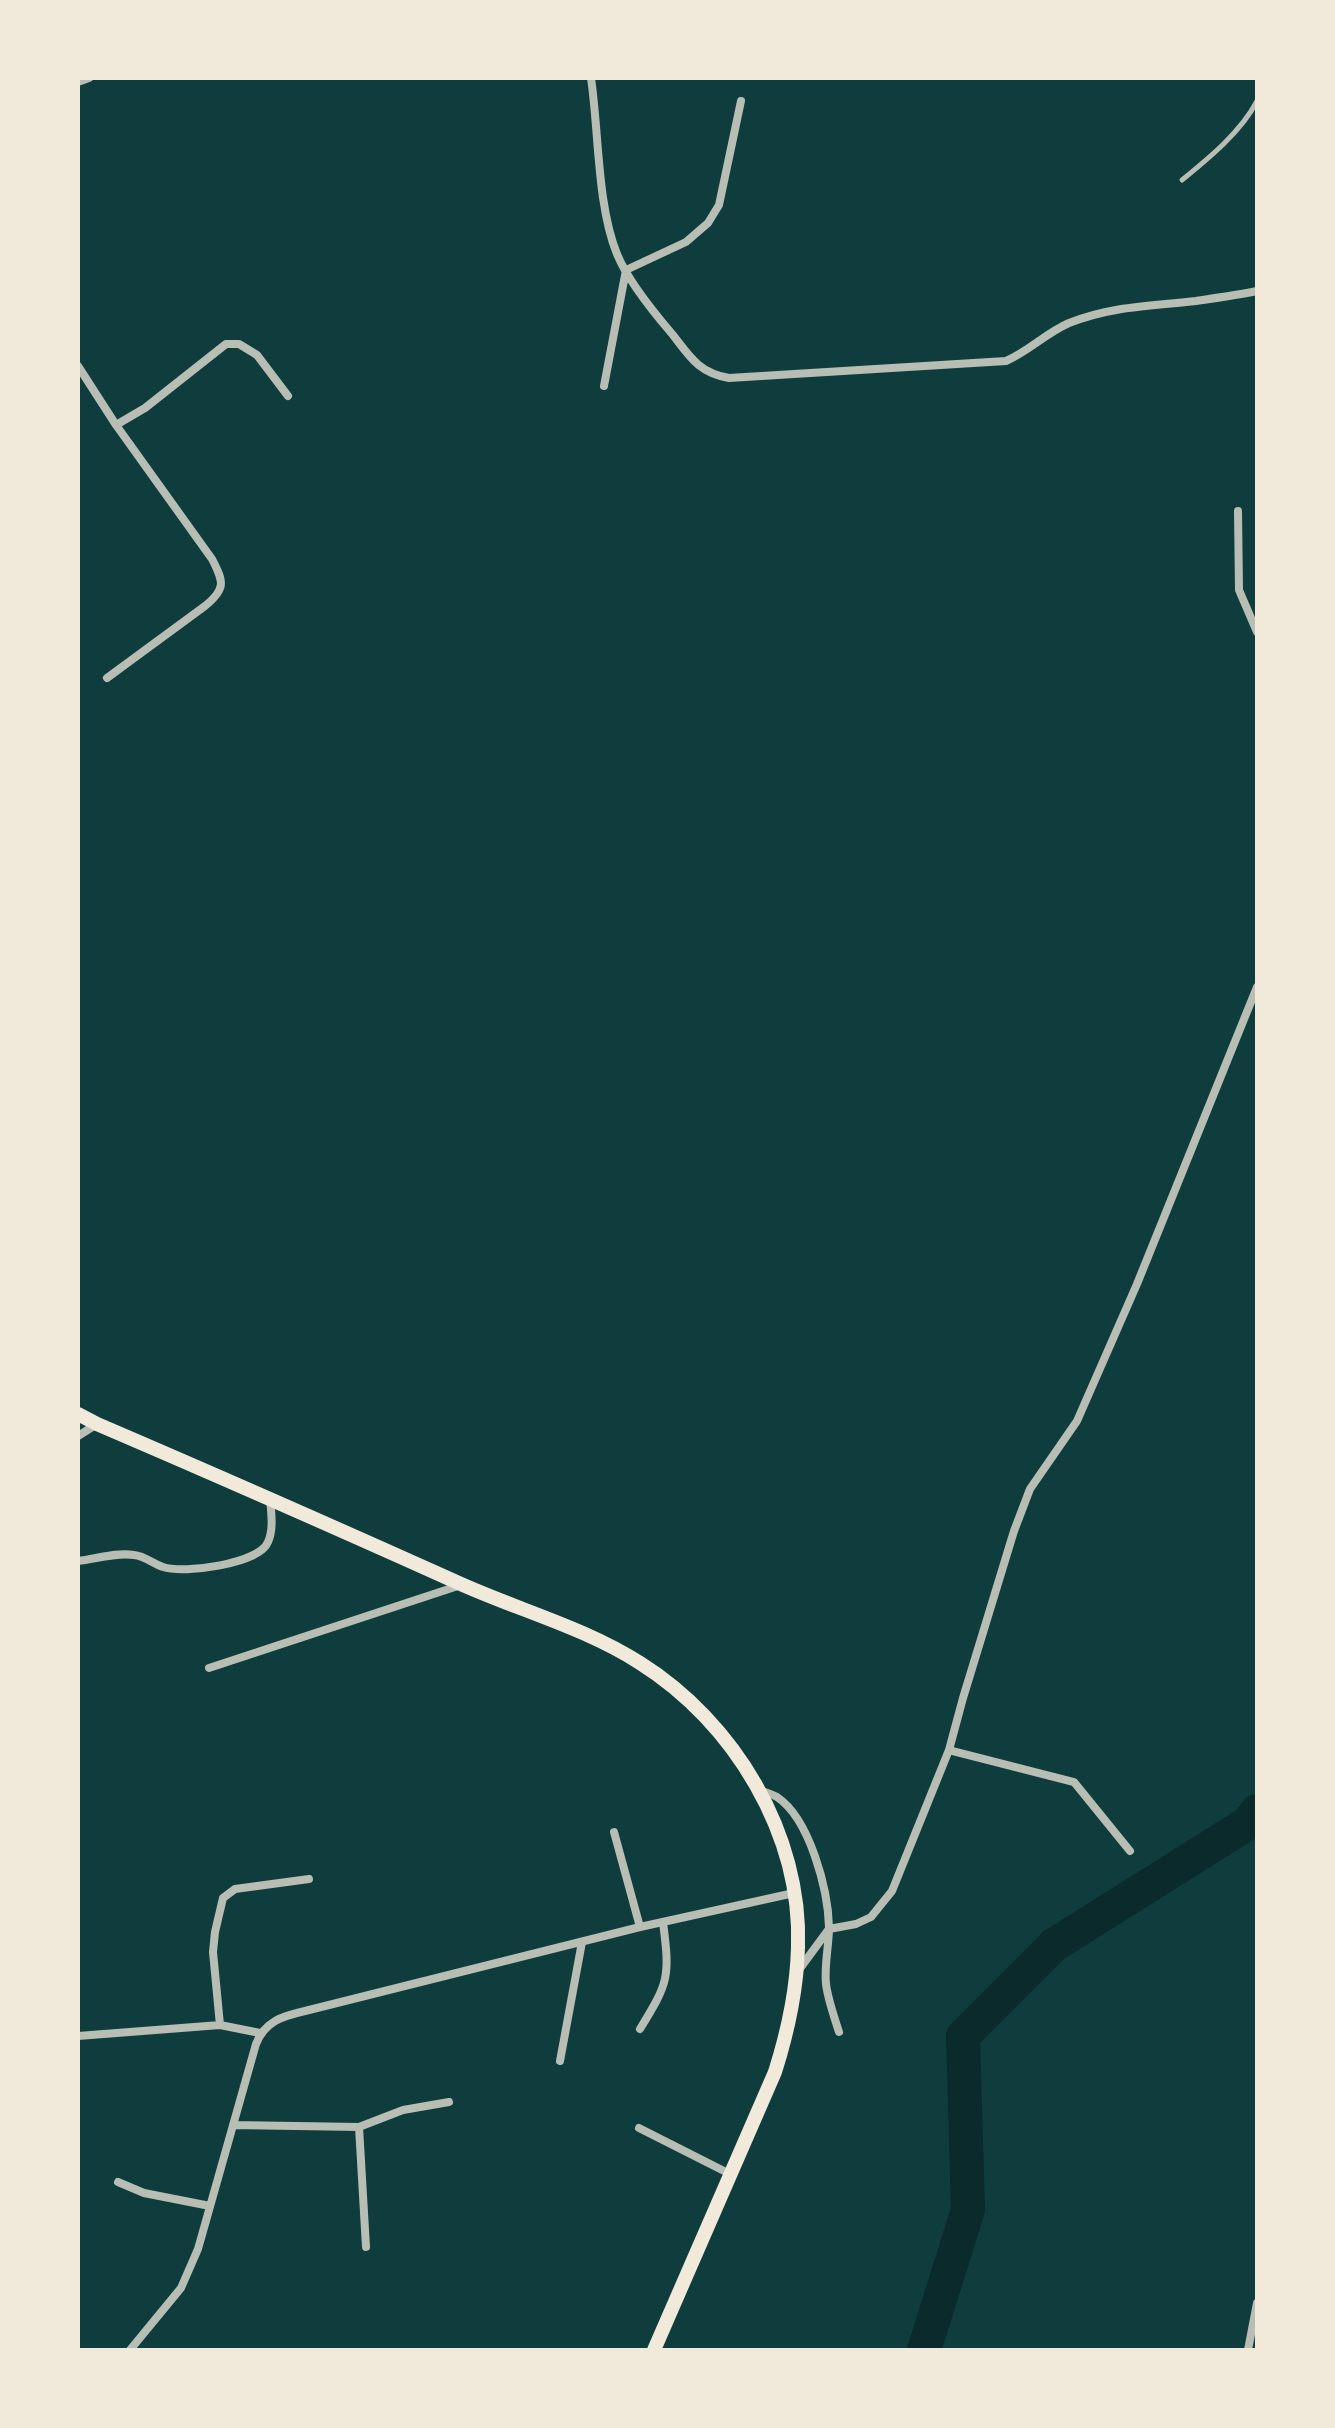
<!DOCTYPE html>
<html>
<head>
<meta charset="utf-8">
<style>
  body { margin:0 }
  #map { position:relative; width:1335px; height:2428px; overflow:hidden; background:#0f3d3e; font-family:"Space Grotesk",sans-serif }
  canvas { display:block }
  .frame { position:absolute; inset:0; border:80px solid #f1e9da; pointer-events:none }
</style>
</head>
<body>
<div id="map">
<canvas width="1335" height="2428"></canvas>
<div class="frame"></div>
</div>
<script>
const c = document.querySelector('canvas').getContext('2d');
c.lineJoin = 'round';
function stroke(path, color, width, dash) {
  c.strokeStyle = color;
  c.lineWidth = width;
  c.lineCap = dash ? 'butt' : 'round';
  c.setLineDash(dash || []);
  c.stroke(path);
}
stroke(new Path2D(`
  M924 2350 968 2210 963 2036 1054 1945 1248 1823 1257 1811`), '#0a2a2b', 34);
stroke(new Path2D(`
  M1182 180C1209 158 1241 132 1257 101`), '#b8beb3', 5);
stroke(new Path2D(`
  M591 78C599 132 597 205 617 254 627 279 655 314 673 335 690 357 699 373 729 378L1006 361C1029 351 1046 333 1069 323 1112 306 1151 306 1196 301 1216 298 1237 295 1257 291
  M78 82 89 78
  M78 366 116 425 145 408 226 344H239L257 355 288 396
  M604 386 626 270 686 242 708 223 719 205 741 101
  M1238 511 1239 590 1257 632
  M107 678 205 606C226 589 224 582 212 559L116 425
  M78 1436 97 1424
  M78 1561C96 1559 116 1552 134 1555 145 1556 153 1564 163 1567 184 1574 259 1564 268 1542 274 1529 271 1512 270 1498
  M209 1668 461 1585
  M949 1750 1074 1782 1130 1851
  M759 1790C764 1792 772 1794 777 1797 810 1819 828 1890 829 1927 829 1946 824 1965 826 1984 828 2000 834 2016 839 2032
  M614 1832 640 1927
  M798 1971 829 1929 856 1924 871 1917 892 1891 949 1750 963 1698 1014 1531 1030 1489 1077 1421 1137 1284 1257 987
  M220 2025 213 1952 215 1932 223 1898 235 1889 309 1879
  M640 2029C669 1982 670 1977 663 1922
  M78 2036 220 2025 260 2033
  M560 2061 582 1942
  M233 2125 359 2127 403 2110 449 2102
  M359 2127 366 2247
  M639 2128 730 2174
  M118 2182 144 2193 210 2206
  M130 2350 181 2288 198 2249 256 2044C265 2021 283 2016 305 2011L640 1927 794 1893
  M1248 2350 1257 2303`), '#b8beb3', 8);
stroke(new Path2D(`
  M78 1414 97 1424C216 1475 334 1527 452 1580 514 1609 582 1626 640 1663 734 1722 802 1834 798 1947 797 1989 788 2031 775 2072L654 2350`), '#f1e9da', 14);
</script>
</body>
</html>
